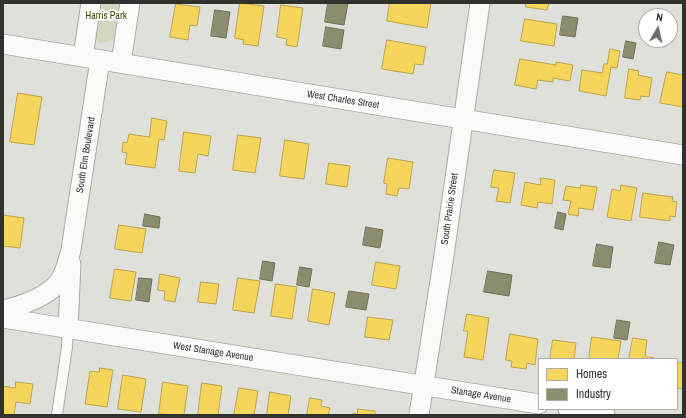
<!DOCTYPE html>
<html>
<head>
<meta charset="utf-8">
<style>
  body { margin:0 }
  #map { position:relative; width:686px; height:418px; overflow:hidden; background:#dfe0da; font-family:"Archivo Narrow",sans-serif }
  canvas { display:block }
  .frame { position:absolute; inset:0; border:4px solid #31322e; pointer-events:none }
  .legend { position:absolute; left:538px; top:358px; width:140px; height:52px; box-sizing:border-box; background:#fff; border:1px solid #adadab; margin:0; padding:5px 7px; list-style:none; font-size:12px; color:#31322e }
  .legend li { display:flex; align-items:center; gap:8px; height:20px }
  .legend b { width:20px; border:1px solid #adadab }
  .north { position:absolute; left:638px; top:8px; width:40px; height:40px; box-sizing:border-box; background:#fff; border:1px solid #adadab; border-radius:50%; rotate:9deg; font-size:11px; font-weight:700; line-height:16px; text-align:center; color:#31322e }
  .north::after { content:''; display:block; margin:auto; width:14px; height:18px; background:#6e6f6a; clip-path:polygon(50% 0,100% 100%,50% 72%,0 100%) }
</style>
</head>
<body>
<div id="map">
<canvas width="686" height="418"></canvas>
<div class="frame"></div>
<ul class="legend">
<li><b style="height:11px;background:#f6d55c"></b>Homes</li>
<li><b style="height:11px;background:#8c8c6e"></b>Industry</li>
</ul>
<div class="north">N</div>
</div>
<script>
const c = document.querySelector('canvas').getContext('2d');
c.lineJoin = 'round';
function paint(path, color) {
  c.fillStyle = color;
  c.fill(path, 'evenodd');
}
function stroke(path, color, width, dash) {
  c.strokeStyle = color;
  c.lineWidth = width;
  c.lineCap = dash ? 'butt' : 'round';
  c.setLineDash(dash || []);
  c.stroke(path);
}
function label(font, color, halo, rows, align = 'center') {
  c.font = font + ' "Archivo Narrow",sans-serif';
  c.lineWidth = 4;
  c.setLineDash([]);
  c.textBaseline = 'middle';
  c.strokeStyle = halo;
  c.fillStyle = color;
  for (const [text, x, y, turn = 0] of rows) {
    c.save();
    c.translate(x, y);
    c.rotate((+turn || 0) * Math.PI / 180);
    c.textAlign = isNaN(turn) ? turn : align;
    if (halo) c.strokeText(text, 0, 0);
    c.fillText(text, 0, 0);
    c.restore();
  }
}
paint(new Path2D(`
  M95 3H121L114 38C87 57 94 16 95 3Z`), '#d4d6c2');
const homes = new Path2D(`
  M240 3 264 6 258 46 243 44 244 40 235 38Z
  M390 3H431L427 28 387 21Z
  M526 3H549L547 10 526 7Z
  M176 4 200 7 197 26 190 25 188 40 170 37Z
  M281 5 303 8 297 47 286 45 287 39 277 37Z
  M525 19 557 24 554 46 521 41Z
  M387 40 426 47 423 65 415 64 413 74 382 69Z
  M610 49 620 51 617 68 611 67 606 96 579 91 582 70 602 73 604 64H607Z
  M520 59 556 65V62L573 65 570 81 553 78V82L538 80 536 89 515 85Z
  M629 69 639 71 638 75 652 78 649 97 641 96 640 100 625 98Z
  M667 72 683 75V107L660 103Z
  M18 93 42 97 34 145 10 142Z
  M152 118 167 121 164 140 159 139 155 168 125 164 127 153 122 152 123 142 127 143 129 134 149 137Z
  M184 132 211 136 208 156 198 154 195 173 179 171Z
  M238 135 261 138 255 173 233 170Z
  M285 140 309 144 304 179 280 176Z
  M388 158 413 162 409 189 399 188 397 196 386 194 387 184 384 183Z
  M329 163 350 166 347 187 326 184Z
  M494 170 515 173 510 203 496 201 499 188 491 187Z
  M541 178 555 180 552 204 538 202 537 208 521 205 525 182 540 185Z
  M581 185 597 187 593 210 579 208 578 216 568 214 571 201 563 200 566 186 580 188Z
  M621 185 637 188 631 221 607 217 612 189 620 191Z
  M643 193 673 197 672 201 677 202 675 217 670 216V221L640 217Z
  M3 215 24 218 20 248 3 246Z
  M119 225 146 229 142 253 115 249Z
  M376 262 400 266 396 289 372 285Z
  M115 269 136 272 131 301 110 298Z
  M160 274 180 278 175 302 164 300 165 291 158 290Z
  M238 278 260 281 254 313 233 310Z
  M201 282 219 284 216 304 198 302Z
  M276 284 297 287 292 319 271 316Z
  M313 289 335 293 329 325 308 321Z
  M467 314 489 318 483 360 464 357 468 331H464Z
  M368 317 393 320 389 340 365 337Z
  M510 334 538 339 535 365 527 363 526 369 511 367 512 361 506 360Z
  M592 337 621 341 618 359H589Z
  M633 338 647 340 645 356 658 359H629Z
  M553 340 576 343 574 359H550Z
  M677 362 683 363V389L677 388Z
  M100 368 113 370 107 407 85 404 90 371 99 372Z
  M123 375 146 379 141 412 118 409Z
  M16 382 33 384 30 404 16 402 14 415H3V386L15 388Z
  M163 382 188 386 184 415 159 414Z
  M202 383 222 386 218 415H198Z
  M239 388 258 391 254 415H234Z
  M270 392 291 396 288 415H267Z
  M310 398 322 400 321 406 330 408 328 415H307Z
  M358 409 375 411V415H353V413L357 414Z`);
paint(homes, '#f6d55c');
stroke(homes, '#bba44e', 1);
const industry = new Path2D(`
  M328 3H348L344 25 325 22Z
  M215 10 230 12 226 38 211 36Z
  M563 16 578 18 575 37 560 35Z
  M326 27 344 30 341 49 323 46Z
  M626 41 636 43 633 59 623 57Z
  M558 212 566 214 563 230 555 228Z
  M145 214 160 217 159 228 143 226Z
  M366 227 383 230 380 248 363 245Z
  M659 242 674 245 670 265 655 263Z
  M597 244 613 247 610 268 593 266Z
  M263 261 275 263 272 281 260 279Z
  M300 267 312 269 309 287 297 285Z
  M488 271 512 275 509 296 484 292Z
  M139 278 152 279 149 302 136 300Z
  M349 291 369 294 366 310 346 307Z
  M617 320 630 322 627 340 614 338Z`);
paint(industry, '#8c8c6e');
stroke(industry, '#71715b', 1);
const service = new Path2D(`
  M57 415 67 347 68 329`);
const minor = new Path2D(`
  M3 44 683 155
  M83 57 91 3
  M121 63 130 3
  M3 310C21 306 50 296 60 280 66 271 68 260 71 250L100 60
  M3 318 539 404
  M68 329 71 264
  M568 409 605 415
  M419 415 443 262 480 3`);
stroke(service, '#a9aaa5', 12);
stroke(minor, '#a9aaa5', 21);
stroke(service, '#fafaf9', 10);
stroke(minor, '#fafaf9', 19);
label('10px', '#454802', '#fff', [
  ["Harris Park",106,16]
]);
label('10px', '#31322e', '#fff', [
  ["West Charles Street",343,100,9],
  ["South Elm Boulevard",86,155,-81],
  ["South Prairie Street",450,209,-82],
  ["West Stanage Avenue",213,352,9],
  ["Stanage Avenue",481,395,9]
]);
</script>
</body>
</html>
